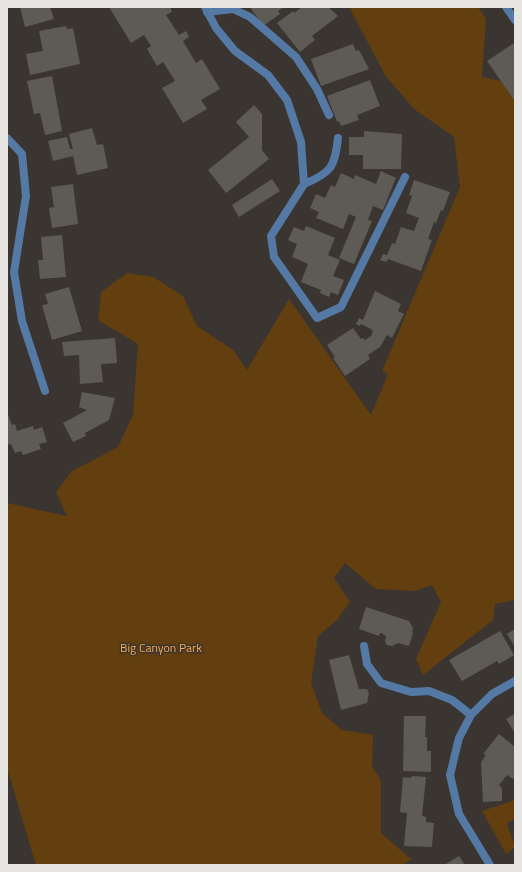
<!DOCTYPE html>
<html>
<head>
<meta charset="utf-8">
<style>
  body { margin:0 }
  #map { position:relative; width:522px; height:872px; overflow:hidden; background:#3a3531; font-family:"Titillium Web",sans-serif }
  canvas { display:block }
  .frame { position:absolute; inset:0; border:8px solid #e6e4e1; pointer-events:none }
</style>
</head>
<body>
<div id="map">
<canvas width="522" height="872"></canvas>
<div class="frame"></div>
</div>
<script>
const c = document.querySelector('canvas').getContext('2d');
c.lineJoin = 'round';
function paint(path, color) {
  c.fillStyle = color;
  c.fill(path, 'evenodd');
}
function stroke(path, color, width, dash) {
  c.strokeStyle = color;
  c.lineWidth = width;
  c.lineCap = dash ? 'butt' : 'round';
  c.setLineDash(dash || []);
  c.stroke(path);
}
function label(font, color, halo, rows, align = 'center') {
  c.font = font + ' "Titillium Web",sans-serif';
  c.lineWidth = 3;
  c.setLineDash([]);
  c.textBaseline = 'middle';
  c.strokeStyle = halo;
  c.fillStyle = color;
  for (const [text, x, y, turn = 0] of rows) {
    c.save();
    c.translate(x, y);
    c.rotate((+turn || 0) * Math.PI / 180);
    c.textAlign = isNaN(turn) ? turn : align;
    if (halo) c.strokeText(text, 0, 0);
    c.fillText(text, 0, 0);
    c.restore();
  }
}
paint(new Path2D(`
  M349 7H478L486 19 482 77 515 84V600L495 604 493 620 423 675 416 659 441 602 432 585 416 591 376 589 345 563 334 578 350 602 337 620 318 636 311 683 322 713 342 730 373 735 372 766 381 781V833L412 860 404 863 406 865H36L7 768V503L67 516 56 492 72 471 118 447 133 415 138 344 98 320 101 292 127 273 153 277 183 296 197 326 233 350 247 370 289 299 371 415 388 374 382 371 460 187 454 137 414 109 385 75Z
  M515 800V819L507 823 515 847 506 854 482 811Z`), '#633e0f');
paint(new Path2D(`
  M20 7H50L54 19 25 27Z
  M109 7H170L172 12 166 15 179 35 186 31 189 37 183 41 196 63 202 59 220 89 201 100 207 109 183 123 162 88 175 81 163 62 157 66 147 49 151 46 144 35 131 43Z
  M250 7H284L278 11 280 14 263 26Z
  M302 7H328L338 16 312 36 315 40 300 52 277 23 293 11 294 13Z
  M66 26 67 29 73 28 80 64 30 75 26 54 43 51 39 31Z
  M514 43 515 45 514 100 487 61Z
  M353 44 356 51 359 50 369 69 321 86 311 59Z
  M52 76 62 131 45 135 40 113 34 114 27 81Z
  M370 80 380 106 357 115 359 120 341 126 339 121 337 122 327 96Z
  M254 105 262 114V150L269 159 226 193 208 170 249 137 236 122Z
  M92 128 97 145 103 144 108 168 77 175 73 156 53 161 48 141 67 137 70 149H73L69 134Z
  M364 131 402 134 401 169H363V155H349V137H364Z
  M381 171 396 178 383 210 373 206 368 220 372 221 354 264 339 258 356 217 349 214 343 229 316 218 319 212 310 208 316 194 325 198 331 185 335 187 341 173 354 179 355 175 376 184Z
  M272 179 280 191 239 217 232 205Z
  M414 180 450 192 443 211 441 210 436 223 434 222 428 239 432 240 421 271 388 259 386 262 380 260 383 254 387 255 392 243 395 244 401 227 414 231 419 218 406 213 412 196 409 195Z
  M73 184 78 224 52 228 49 208 54 207 51 187Z
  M306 226 335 238 328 255 340 260 333 276 344 280 338 295 331 292 329 297 320 293 321 290 301 282 308 264 292 257 297 244 288 240 294 227 304 231Z
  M62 235 66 277 40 279 38 260H43L41 237Z
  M69 287 82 331 52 340 42 305 48 304 45 294Z
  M375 291 401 304 398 311 404 314 392 338 387 335 380 347 368 355 370 359 345 376 333 358 335 357 327 345 353 328 361 339 363 338 365 340 371 336 373 331 371 329 361 324 360 326 356 324 359 318 363 320Z
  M115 338 117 363 101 364 103 382 80 384 79 355 64 356 62 342Z
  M82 392 115 398 109 420 85 433 86 436 73 442 63 423 87 410 79 407Z
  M7 412 12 425 15 424 17 431 33 426 34 430 42 427 47 442 39 444 41 449 23 455 21 451 15 453 11 444 7 445Z
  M366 607 409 621 413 628 412 632 413 633 409 646 398 643 392 646 387 645 385 642 386 636 381 633H380L379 636 359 629Z
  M515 629V647L507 634Z
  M500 631 514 655 499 664 497 661 462 681 449 660Z
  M349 655 359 689H367L369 693 367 703 341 710 329 660Z
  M515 714V733L506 719Z
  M404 716H426L425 737H427V751H431V772L403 771Z
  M499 734 515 747V776L513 779 507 775 499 785 502 788V801L483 802 481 762 486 755 483 754Z
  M412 776 426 777 422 816 426 817V822L434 823 432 847 404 846 407 813 400 812 403 777 411 778Z
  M459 856 465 865H444Z`), '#5e5a55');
stroke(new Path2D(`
  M207 12 233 9 250 17 296 57 317 89 329 115
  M301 142 304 184 271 236 274 257 317 318 341 307 405 177
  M304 184C331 173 335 167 338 138`), '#5579a5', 8);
stroke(new Path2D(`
  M205 7 216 28 235 51 268 75 287 100 301 142
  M506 7 515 20
  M7 138 22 154 26 196 14 272 22 321 45 391
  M364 646 367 664 381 683 411 692 429 691 452 700 471 715
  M490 865 459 814 450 775 459 738 471 715 492 694 515 681`), '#5579a5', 8);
label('12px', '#fcaa49', '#3a3531', [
  ["Big Canyon Park",161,649]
]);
</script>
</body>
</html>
